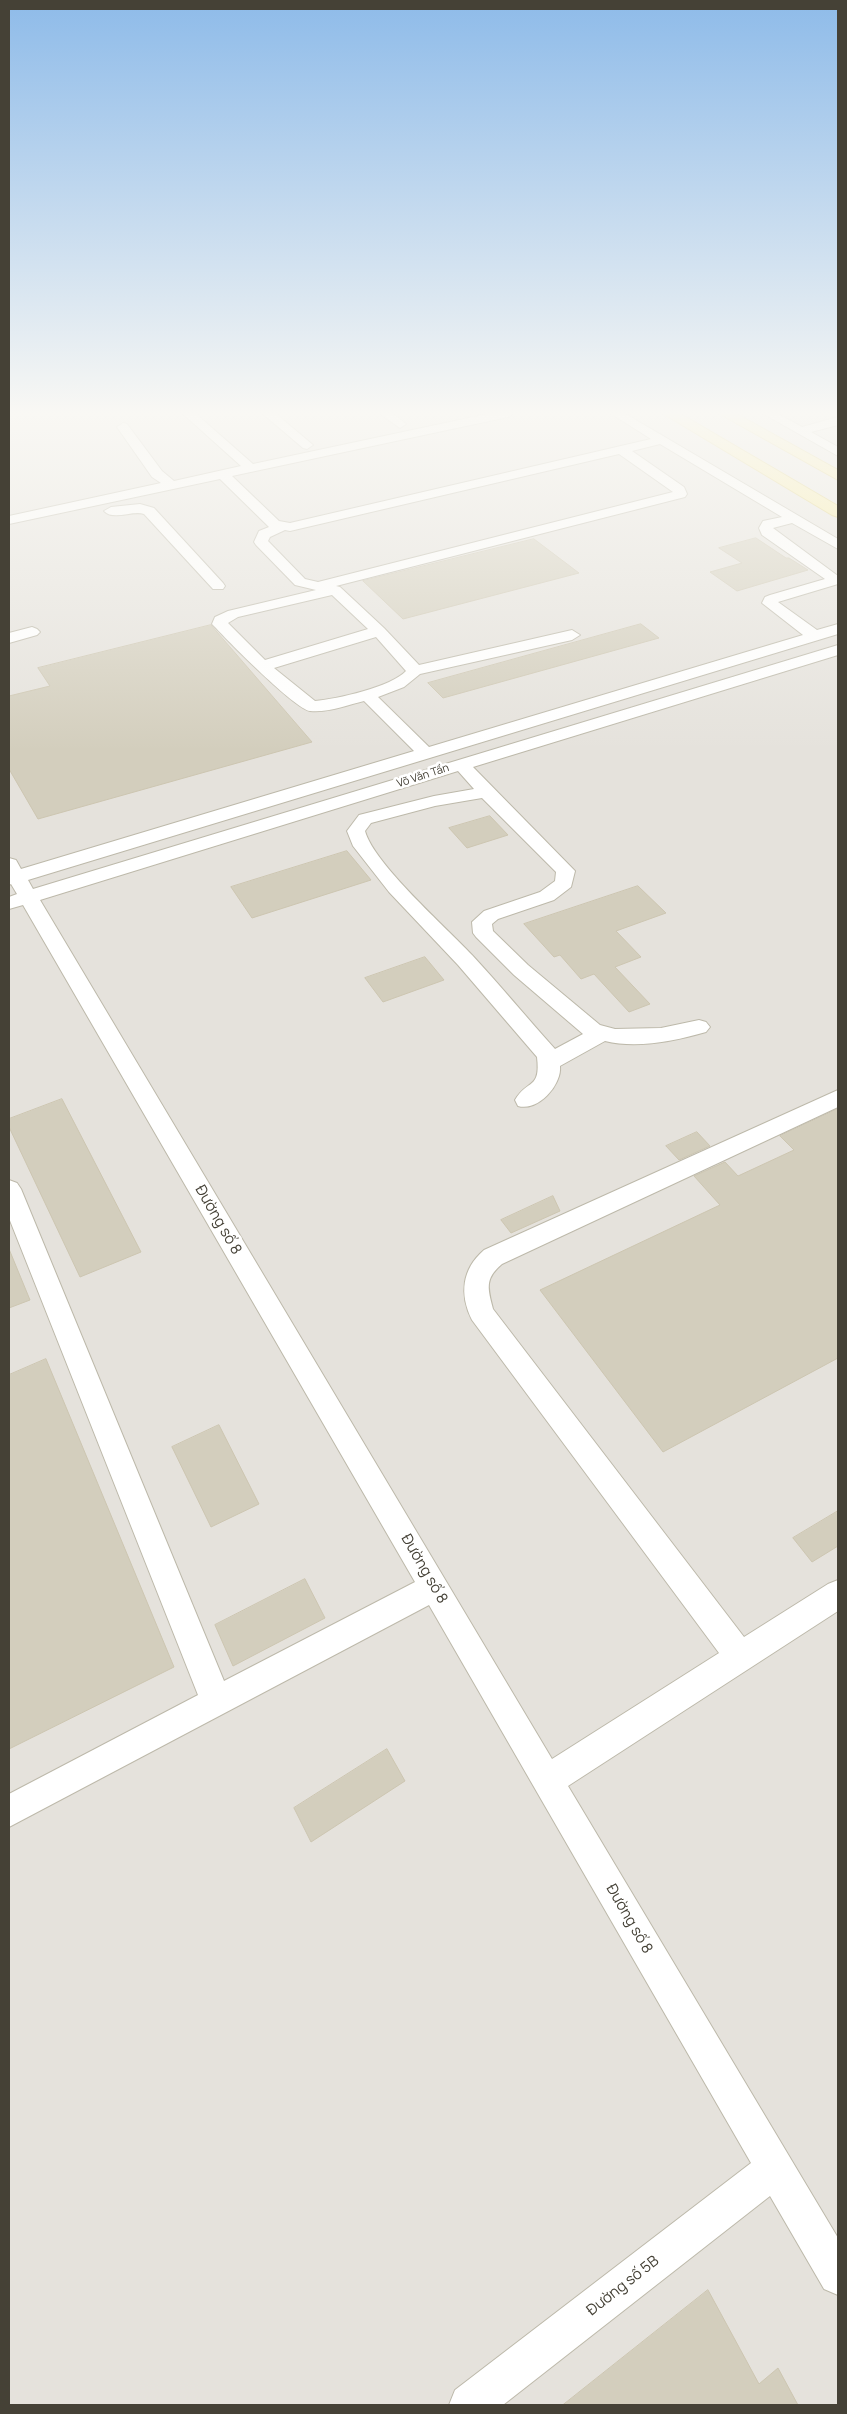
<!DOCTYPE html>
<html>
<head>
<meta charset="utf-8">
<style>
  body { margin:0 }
  #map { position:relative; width:847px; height:2414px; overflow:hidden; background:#f2f0e7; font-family:Manrope,sans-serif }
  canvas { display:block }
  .frame { position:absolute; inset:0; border:10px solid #454136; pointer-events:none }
</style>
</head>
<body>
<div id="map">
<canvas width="847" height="2414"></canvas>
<div class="frame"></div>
</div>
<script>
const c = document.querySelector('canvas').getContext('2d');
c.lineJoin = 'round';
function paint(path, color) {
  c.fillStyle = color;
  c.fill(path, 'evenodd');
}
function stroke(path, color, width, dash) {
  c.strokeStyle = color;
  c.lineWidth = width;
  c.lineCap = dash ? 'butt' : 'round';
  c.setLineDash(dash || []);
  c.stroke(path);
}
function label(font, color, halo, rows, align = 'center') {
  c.font = font + ' Manrope,sans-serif';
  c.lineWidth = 5;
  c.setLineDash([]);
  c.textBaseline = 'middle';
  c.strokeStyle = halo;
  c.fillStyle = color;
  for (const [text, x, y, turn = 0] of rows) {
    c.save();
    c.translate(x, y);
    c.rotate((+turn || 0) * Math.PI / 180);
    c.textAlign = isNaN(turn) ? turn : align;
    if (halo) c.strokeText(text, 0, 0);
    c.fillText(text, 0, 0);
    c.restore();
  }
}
paint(new Path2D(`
  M9 413H838V2405H9Z`), '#e5e2dc');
const building = new Path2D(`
  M756 538 786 558H789L808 570 737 591 710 572 742 563 719 548Z
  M534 539 579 573 403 619 363 581Z
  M641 624 659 638 443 698 428 683Z
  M211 625 312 742 38 819 9 769V696L50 686 38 668Z
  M490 816 508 835 467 848 449 828Z
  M347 851 371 880 252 918 231 887Z
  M638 886 666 913 616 931 641 957 615 967 650 1004 629 1012 594 974 581 979 560 955 554 957 524 924Z
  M425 957 444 980 383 1002 365 978Z
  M62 1099 141 1252 80 1277 9 1127V1119Z
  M838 1109V1358L663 1452 540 1290 720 1205 694 1176 725 1162 738 1176 794 1150 780 1136Z
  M697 1132 710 1146 679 1160 666 1146Z
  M553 1196 560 1211 511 1233 501 1220Z
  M9 1249 30 1300 9 1308Z
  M46 1359 174 1667 9 1749V1375Z
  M219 1425 259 1504 211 1527 172 1447Z
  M838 1511V1546L812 1562 793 1538Z
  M305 1579 325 1618 233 1666 215 1625Z
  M387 1749 405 1781 311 1842 294 1808Z
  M708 2290 759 2384 778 2368 798 2405H563Z`);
paint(building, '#d3cebd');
stroke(building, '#cdc6b1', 1);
const minor = new Path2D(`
  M182 413H195L253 464 492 413H514L508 417 232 476 279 521 290 523 651 439 610 413H624L838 539V549L792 523 773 528 838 576V584L778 602 817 630 838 624V634L28 880 33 889 838 645V655L473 767 575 871 571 887 554 900 498 919 492 924 493 931 528 965 600 1025 615 1029 661 1028 699 1020 706 1022 710 1027 706 1032C675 1041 637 1049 605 1041L560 1066C562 1085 538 1112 518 1106L515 1100C527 1079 541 1090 537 1057L458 965 389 892 353 846 347 831 359 815 434 796 474 789 458 771 40 900 552 1759 719 1653 472 1320C459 1294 462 1269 484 1250L838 1090V1107L502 1264C484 1279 488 1289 493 1309L744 1637 828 1584 838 1580V1611L568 1786 838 2238V2295L824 2289 770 2196 503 2405H449L455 2390 751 2163 429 1605 9 1827V1794L198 1695 9 1218V1180L17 1183 21 1189 224 1681 415 1582 23 905 9 909V897L17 894 11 884 9 885V858L16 860 21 869 414 751 364 701C348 705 327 713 310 711 295 709 229 642 215 627L212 624 215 617 228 611 316 590 295 585 256 545 254 542 259 531 269 527 220 479 9 524V516L161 483 152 477 117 427 123 423 127 424 162 471 174 481 241 466ZM660 444 782 517 763 521 759 528 762 535 825 579 770 595 765 597 762 603 803 635 429 747 378 697 404 687 420 674 572 640 580 635 572 630 419 665 384 628 340 587 336 586 685 497 687 494 684 487 632 451ZM619 454 673 492 318 582 305 579 268 541 270 537 285 530 290 531ZM332 595 368 629 265 660 228 623 238 617ZM376 637 406 671C391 687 337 699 315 701L274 668ZM482 798 556 872 555 881 540 892 484 911 472 922 473 933 476 937 514 975 583 1034 555 1049C527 1018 500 985 472 955 446 927 374 864 365 831L371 823 435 806Z
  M262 413H275L313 445 307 449 303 448Z
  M379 413H392L406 424 400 428Z
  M762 413H776L802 427 838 417V425L811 432 838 447V456Z
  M140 504 154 508 223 583 225 586 223 589H213L144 514C133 510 113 521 104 511L111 507Z
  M32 627 37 629 40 632 37 635 9 643V633Z`);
const major = new Path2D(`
  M662 413H679L838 506V517L832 515Z
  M718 413H735L838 470V480Z`);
stroke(minor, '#bdb9aa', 2);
stroke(major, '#dcca6c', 2);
paint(minor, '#fff');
paint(major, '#f7ea9b');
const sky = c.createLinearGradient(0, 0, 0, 751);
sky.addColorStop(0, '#8ebbe9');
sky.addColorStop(0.55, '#f9f8f4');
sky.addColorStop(1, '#f9f8f400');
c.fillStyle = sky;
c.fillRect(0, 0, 847, 751);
label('11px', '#454136', '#fff', [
  ["Võ Văn Tần",423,776,-18]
]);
label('15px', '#454136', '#fff', [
  ["Đường số 8",218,1220,60],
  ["Đường số 8",424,1569,60],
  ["Đường số 8",629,1919,60],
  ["Đường số 5B",623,2286,-38]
]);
</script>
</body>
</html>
